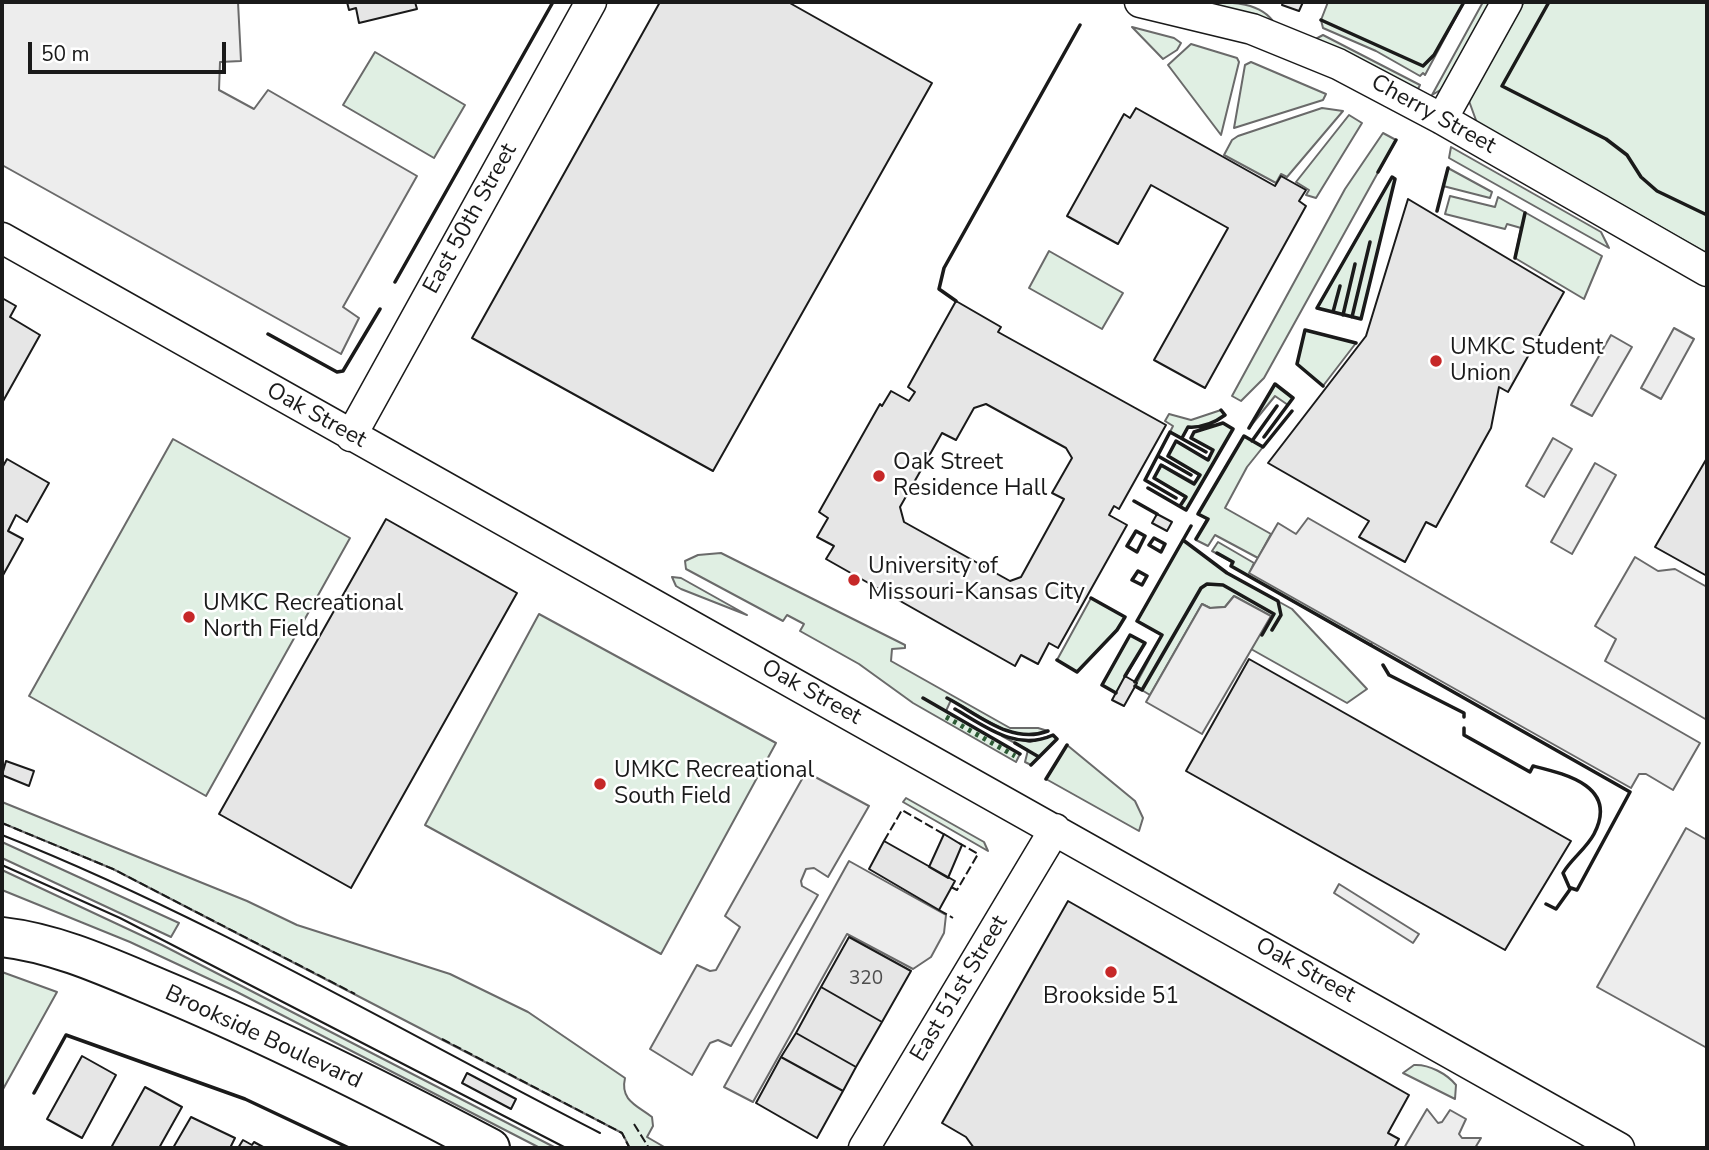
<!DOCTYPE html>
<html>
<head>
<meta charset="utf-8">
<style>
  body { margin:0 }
  #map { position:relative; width:1709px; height:1150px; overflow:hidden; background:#fff; font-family:"Nunito Sans",sans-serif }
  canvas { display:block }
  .frame { position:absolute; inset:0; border:4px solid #1a1a1a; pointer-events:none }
  .scale { position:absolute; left:28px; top:42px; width:198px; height:32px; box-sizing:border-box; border:4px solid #1a1a1a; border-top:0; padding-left:9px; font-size:21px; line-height:24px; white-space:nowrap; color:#1a1a1a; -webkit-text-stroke:5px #fff; paint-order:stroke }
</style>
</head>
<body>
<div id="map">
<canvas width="1709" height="1150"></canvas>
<div class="frame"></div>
<div class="scale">50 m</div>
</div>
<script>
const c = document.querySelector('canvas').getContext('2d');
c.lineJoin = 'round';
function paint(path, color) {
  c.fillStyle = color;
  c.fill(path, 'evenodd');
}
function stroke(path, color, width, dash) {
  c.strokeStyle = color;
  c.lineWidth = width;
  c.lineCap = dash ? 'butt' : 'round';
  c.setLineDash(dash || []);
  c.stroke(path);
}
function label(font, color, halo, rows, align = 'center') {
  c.font = font + ' "Nunito Sans",sans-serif';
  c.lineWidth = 5;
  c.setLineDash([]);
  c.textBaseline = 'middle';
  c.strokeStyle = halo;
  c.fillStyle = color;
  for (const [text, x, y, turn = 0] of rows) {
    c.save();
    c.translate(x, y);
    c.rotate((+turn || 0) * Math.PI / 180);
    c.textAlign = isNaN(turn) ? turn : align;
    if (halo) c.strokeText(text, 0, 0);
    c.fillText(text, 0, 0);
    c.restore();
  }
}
const green = new Path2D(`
  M1204 2C1229 2 1261 1 1275 24Z
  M1328 2H1464L1425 75 1423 73 1420 76 1376 51 1323 28 1321 20Z
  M1483 2H1491L1442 89 1432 95Z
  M1524 2H1707V253L1477 123 1469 101Z
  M1132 27 1174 38 1181 43 1177 50 1163 59Z
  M1323 35 1420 85 1416 93 1312 41Z
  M1191 44 1237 58 1239 62 1221 135 1168 65Z
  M375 52 465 105 434 158 343 105Z
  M1251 62 1326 94 1323 100 1234 128 1245 65Z
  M1322 108 1343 111 1287 177 1281 174 1276 183 1224 155 1232 140 1238 136Z
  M1349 115 1362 123 1316 198 1306 195 1309 190 1296 182Z
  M1383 133 1396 140 1264 378 1241 401 1232 396 1345 189Z
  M1451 147 1601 232 1609 248 1449 158Z
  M1448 168 1492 192 1490 198 1443 186Z
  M1392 177 1395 179 1361 319 1317 308Z
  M1450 196 1495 207 1498 197 1602 256 1584 299 1515 258 1521 228 1507 224 1505 229 1445 214Z
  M1049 251 1123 293 1102 329 1029 288Z
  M1305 330 1356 343 1323 386 1297 364Z
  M1275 384 1293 398 1288 405 1275 396 1249 428Z
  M1221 410 1225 415C1213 424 1202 428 1188 427L1182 438 1170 432 1173 426 1165 421 1169 414 1191 420Z
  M1223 423 1233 429 1186 510 1180 506 1186 496 1154 478 1162 465 1195 483 1199 474 1168 456 1176 441 1209 460 1213 450 1191 438 1194 432Z
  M1244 436 1263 447 1247 467 1225 508 1271 534 1258 558 1215 535 1208 546 1196 540 1207 519 1198 514Z
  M173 439 350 538 206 796 29 696Z
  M1183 540 1227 573 1292 609 1367 689 1347 703 1251 649 1270 616 1234 596 1225 607 1210 608 1202 604 1150 695 1135 686 1162 635 1137 621Z
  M1218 542 1254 563 1250 572 1372 642 1371 646 1231 566 1232 562 1212 551Z
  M721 553 905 645V648L892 649 891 661 1010 728H1038L1048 731C1011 745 982 715 951 700L946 711 1020 754 1016 762 913 703 859 664 800 631 804 624 787 615 783 621 686 569 685 561 698 555Z
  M672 577 681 578 747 615 681 589 676 586Z
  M1091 598 1125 617 1117 630 1077 672 1057 660Z
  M539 614 776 743 661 954 425 825Z
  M1130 635 1145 643 1116 693 1102 685Z
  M1053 735 1057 739 1031 765 1025 762 1028 750 1002 736 1030 742Z
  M1067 745 1135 801 1143 818 1139 831 1046 779Z
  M906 798 984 842 988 851 903 802Z
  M2 802 247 901 297 925 450 974 528 1012 625 1078C620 1100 636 1105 652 1117L653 1126 647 1137 666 1148H630L622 1133 113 869 2 823Z
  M2 842 179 923 171 937 2 858Z
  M2 870 162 945 556 1148H540L237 992 130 942 2 890Z
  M2 972 57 992 2 1091Z
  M1414 1065C1429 1064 1447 1074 1456 1085L1455 1099 1403 1073Z`);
paint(green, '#e0efe3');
stroke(green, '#6a6a6a', 2);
const parking = new Path2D(`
  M2 2H238L241 61 220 62 219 90 254 109 268 90 417 176 343 307 359 318 341 354 2 165Z
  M1674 328 1694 339 1661 399 1641 388Z
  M1611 335 1632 347 1592 416 1571 405Z
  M1553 438 1572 449 1544 497 1526 486Z
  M1595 463 1616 475 1572 554 1551 542Z
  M1308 518 1700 743 1673 790 1646 774H1639L1631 788 1249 573 1278 523 1296 534Z
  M1635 557 1658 571 1675 569 1707 587V720L1605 661 1616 639 1595 626Z
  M1234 596 1271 616 1202 734 1146 702 1202 604 1210 608 1225 607Z
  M806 772 869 806 828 877 814 868 806 869 801 881 802 886 818 895 731 1046 718 1040 710 1043 692 1075 650 1049 697 965 710 971 716 970 740 927 725 916Z
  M1686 828 1707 840V1048L1597 987Z
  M849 861 946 915 944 933 931 957 913 969 847 934 753 1102 724 1087Z
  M1339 884 1419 934 1413 943 1334 893Z
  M1427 1109 1438 1123 1442 1122 1450 1110 1466 1119 1459 1134 1462 1138H1481L1475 1148H1404Z`);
paint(parking, '#ededed');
stroke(parking, '#6a6a6a', 2);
const building = new Path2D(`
  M347 2H415L417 9 359 23 356 8 349 10Z
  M660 2H788L932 83 713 471 472 338Z
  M1283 2H1303L1299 11 1282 5Z
  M1136 108 1275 186 1281 176 1306 190 1299 201 1306 206 1205 388 1154 360 1228 228 1151 185 1118 244 1067 216 1124 114 1130 118Z
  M1408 199 1564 292 1508 392 1499 387 1491 428 1436 527 1426 522 1405 562 1359 537 1369 521 1268 463 1366 336Z
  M2 298 16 306 10 317 40 335 2 403Z
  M956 301 1001 327 998 332 1166 425 1119 509 1114 506 1109 515 1127 525 1058 648 1049 643 1038 664 1021 655 1015 666 826 559 834 546 817 537 828 518 819 512 880 404 882 406 891 391 909 401 915 392 908 387ZM986 404 1066 448 1072 458 1052 493 1064 499 1021 577 1010 581 904 522 900 507 942 433 956 440 974 408Z
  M1707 458V576L1655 547Z
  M7 459 49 483 27 522 16 515 8 531 23 539 2 577V468Z
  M1157 514 1172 522 1167 531 1152 523Z
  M386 519 517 593 351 888 219 814Z
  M1249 659 1571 841 1505 950 1186 771Z
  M1125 676 1137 683 1124 706 1112 700Z
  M6 761 34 771 29 786 2 775Z
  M944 834 962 845 948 878 929 867Z
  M884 841 955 881 939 910 869 869Z
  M1068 901 1409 1095 1388 1133 1399 1139 1394 1148H974L966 1137 942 1123Z
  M849 937 911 971 882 1022 821 987Z
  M821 987 882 1022 856 1067 796 1033Z
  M796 1033 856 1067 843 1091 781 1057Z
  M82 1056 116 1075 82 1138 47 1119Z
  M781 1057 843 1091 817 1138 756 1103Z
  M467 1073 516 1099 511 1109 462 1083Z
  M145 1087 182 1107 159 1148H115L112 1146Z
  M191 1117 235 1138 230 1148H173Z
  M243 1140 252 1145 254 1142 265 1148H238Z`);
paint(building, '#e6e6e6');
stroke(building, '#1a1a1a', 2);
const minor = new Path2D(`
  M1140 2 1252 29 1338 64 1442 119 1707 271
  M1442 119 1507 2
  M2 238 1619 1148
  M351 436 591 2
  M864 1148 1055 829`);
const major = new Path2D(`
  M2 937C56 943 108 967 158 988 271 1035 382 1091 490 1148`);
stroke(minor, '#1a1a1a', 33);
stroke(major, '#1a1a1a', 42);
stroke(minor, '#fff', 30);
stroke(major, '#fff', 38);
stroke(new Path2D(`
  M2 835C209 917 402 1032 600 1133
  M2 865 120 918 566 1148`), '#1a1a1a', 2);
stroke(new Path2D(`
  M946 717 1015 756`), '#2b5a34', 5, [3.5, 5]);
stroke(new Path2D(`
  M2 823 113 869 355 994
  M884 841 902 810 947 836
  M951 887 957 890 978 854 959 843
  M939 910 953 918
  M442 1039 622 1133 629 1147
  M634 1124 649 1148`), '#1a1a1a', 2, [9, 3.5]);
stroke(new Path2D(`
  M1549 2 1502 86 1606 139 1627 155 1641 177 1657 191 1707 215
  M1321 20 1423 66 1434 55 1464 2
  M1378 172 1396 140
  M1392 177 1395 179 1361 319 1317 308Z
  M1437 211 1448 168
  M1515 258 1525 213
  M395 282 553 2
  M956 301 939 289 944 268 1080 25
  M1333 312 1340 286
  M1343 315 1355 264
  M1352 317 1370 242
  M268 334 337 372 343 371 380 309
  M1323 386 1297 364 1305 330 1356 343
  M1249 428 1275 384 1293 398 1264 437
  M1182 438 1188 427C1202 428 1213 424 1225 415L1221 410
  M1252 441 1277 406
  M1158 456 1191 475
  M1148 488 1186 510 1233 429 1223 423 1194 432 1191 438 1213 450 1208 460 1176 441 1168 456 1200 475 1194 484 1161 465 1154 478 1186 497 1180 506
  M1176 498 1145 480 1170 432 1206 452
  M1134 501 1157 514
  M1136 531 1145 536 1137 552 1127 546Z
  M1154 538 1165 544 1161 552 1149 545Z
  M1196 539 1208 519 1198 514 1244 436 1263 447 1292 411
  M1183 540 1227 573 1278 601 1281 615 1272 630
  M1217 553 1233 562 1231 566 1630 792 1577 890 1571 888 1556 909 1546 904
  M1138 571 1147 576 1142 585 1132 580Z
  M1057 660 1077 672 1117 630 1125 617 1091 598
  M1383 665 1389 675 1464 713V717
  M1135 682 1162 635 1137 621 1191 526
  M1135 686 1142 690 1201 588 1207 584 1223 585 1274 614 1262 635
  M1116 693 1102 685 1130 635 1145 643 1125 676
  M923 698 1020 754
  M947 698C978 714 1011 745 1048 731
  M955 709C986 727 1017 752 1053 735L1057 739 1031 765
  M1464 728V735L1530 772 1533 766C1565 774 1619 786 1594 834 1586 849 1571 859 1563 873L1570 889
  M1015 743 1039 757
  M1046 779 1067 745
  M34 1093 66 1035 245 1099 349 1148`), '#1a1a1a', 3.5);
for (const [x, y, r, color] of [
  [1436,361,7,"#c62828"],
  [879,476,7,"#c62828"],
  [854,580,7,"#c62828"],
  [189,617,7,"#c62828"],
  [600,784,7,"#c62828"],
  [1111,972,7,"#c62828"]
]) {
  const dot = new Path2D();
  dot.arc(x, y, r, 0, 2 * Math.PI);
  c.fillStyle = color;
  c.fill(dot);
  stroke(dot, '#fff', 2.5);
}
label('19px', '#4d4d4d', null, [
  ["320",866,979]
]);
label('23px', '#1a1a1a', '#fff', [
  ["Cherry Street",1433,115,29],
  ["East 50th Street",471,219,-61],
  ["Oak Street",316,416,29],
  ["Oak Street",811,693,29],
  ["Oak Street",1305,971,29],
  ["East 51st Street",960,989,-59],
  ["Brookside Boulevard",263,1038,25]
]);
label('23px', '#1a1a1a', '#fff', [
  ["UMKC Student",1450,348],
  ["Union",1450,374],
  ["Oak Street",893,463],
  ["Residence Hall",893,489],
  ["University of",868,567],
  ["Missouri-Kansas City",868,593],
  ["UMKC Recreational",203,604],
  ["North Field",203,630],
  ["UMKC Recreational",614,771],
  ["South Field",614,797],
  ["Brookside 51",1111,997,"center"]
], 'left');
</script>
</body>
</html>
